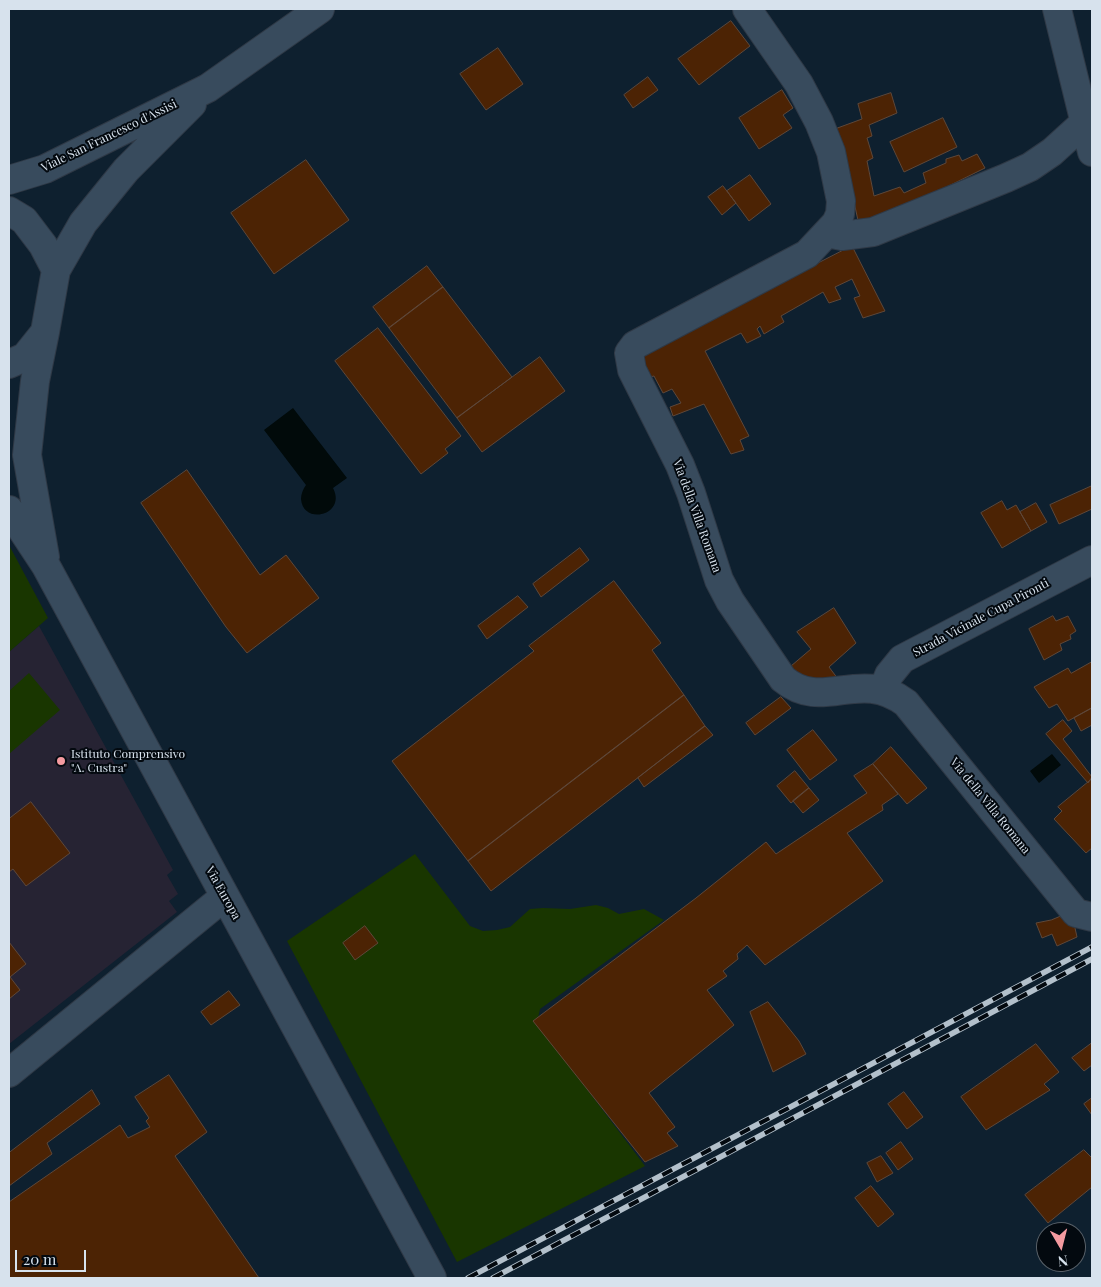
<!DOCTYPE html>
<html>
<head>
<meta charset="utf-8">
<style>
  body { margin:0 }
  #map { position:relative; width:1101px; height:1287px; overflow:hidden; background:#0e202f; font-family:"Playfair Display",serif }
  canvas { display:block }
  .frame { position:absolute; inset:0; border:10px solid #d7e2ed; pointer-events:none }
  .north { position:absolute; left:1036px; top:1222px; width:50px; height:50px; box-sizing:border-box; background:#03090f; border:1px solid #586068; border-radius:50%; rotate:172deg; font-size:14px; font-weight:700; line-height:20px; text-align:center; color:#d7e2ed }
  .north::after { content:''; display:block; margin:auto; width:18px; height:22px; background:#f49aa0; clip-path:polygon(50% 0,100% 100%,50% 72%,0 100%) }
  .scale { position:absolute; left:15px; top:1250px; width:71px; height:22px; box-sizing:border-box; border:2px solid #d7e2ed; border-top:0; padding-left:6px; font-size:15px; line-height:18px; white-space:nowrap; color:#d7e2ed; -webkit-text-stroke:4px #03090f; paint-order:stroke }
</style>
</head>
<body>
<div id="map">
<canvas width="1101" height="1287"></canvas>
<div class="frame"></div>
<div class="north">N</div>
<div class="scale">20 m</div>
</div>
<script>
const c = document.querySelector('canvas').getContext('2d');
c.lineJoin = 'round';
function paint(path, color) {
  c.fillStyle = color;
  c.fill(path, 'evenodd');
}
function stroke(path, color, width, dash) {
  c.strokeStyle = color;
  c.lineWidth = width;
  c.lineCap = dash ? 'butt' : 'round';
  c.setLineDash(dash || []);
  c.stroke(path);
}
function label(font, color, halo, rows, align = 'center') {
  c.font = font + ' "Playfair Display",serif';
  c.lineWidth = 4;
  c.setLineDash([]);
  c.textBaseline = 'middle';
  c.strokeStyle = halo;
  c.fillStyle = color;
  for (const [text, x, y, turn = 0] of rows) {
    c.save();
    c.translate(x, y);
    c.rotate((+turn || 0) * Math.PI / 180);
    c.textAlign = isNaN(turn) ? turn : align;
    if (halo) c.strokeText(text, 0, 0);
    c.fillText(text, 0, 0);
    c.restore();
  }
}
paint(new Path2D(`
  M39 626 173 870 167 875 178 894 169 901 177 912 9 1044V652Z`), '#262333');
paint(new Path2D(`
  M9 545 48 618 9 652Z
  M29 673 60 710 9 754V691Z
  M415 854 470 926 483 931 497 930 510 927 530 909 543 908 570 909 596 905 608 908 619 914 644 909 664 920 540 1009 537 1023 645 1166 457 1262 287 941Z`), '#193600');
paint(new Path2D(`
  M293 408 347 478 333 488C347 515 303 526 301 499 301 494 303 489 306 485L264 430Z
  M1052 754 1061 765 1039 783 1030 771Z`), '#010a0a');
const building = new Path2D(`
  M731 21 750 46 699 85 678 59Z
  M498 48 523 84 486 110 460 74Z
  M648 77 658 90 633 108 624 95Z
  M782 90 793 108 783 115 792 128 759 149 739 118Z
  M891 93 897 113 869 125 872 136 867 138 873 158 867 161 874 196 900 187 904 193 926 183 923 173 946 163V159L959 155 962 161 977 154 985 168 900 210 859 225 846 165 832 130 862 119 858 104Z
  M943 118 957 147 904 172 890 142Z
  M306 160 349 220 274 274 231 213Z
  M750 175 771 204 749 221 727 191Z
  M723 186 736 203 722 215 708 197Z
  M852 246 885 311 863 318 854 298 860 296 852 279 835 287 841 299 829 303 823 292 781 316 784 322 764 334 760 326 757 329 761 336 747 343 741 333 705 351 749 436 740 440 744 450 731 454 704 404 673 416 670 407 681 403 672 389 663 393 654 376 642 379 634 358Z
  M427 266 443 287 389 328 373 307Z
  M443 287 512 377 457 418 389 328Z
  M378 328 461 436 445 449 448 453 421 474 335 361Z
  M540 357 565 391 482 452 457 418Z
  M187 470 260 575 286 555 319 598 247 653 226 627 141 503Z
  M1092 486V509L1059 524 1050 505Z
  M1002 501 1007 510 1016 505 1031 531 1002 548 981 513Z
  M1036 503 1047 522 1031 531 1020 512Z
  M580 548 589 560 541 597 533 584Z
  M614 581 661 643 652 650 684 695 468 861 392 761 534 651 529 646Z
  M518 596 528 607 487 639 478 626Z
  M834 608 856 643 829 667 838 679 805 683 791 666 811 649 797 632Z
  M1053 616 1056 621 1068 616 1076 631 1070 635 1071 639 1060 644 1062 650 1044 660 1029 629Z
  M1092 662V708L1068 721 1057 704 1049 708 1034 687 1068 668 1071 673Z
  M684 695 705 726 491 891 468 861Z
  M781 697 791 708 755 735 746 723Z
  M1092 708V725L1081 731 1074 718Z
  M1063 720 1072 731 1063 739 1092 777 1088 783 1046 734Z
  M705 726 713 735 644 787 638 778Z
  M813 730 837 760 810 780 787 750Z
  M891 747 927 788 907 804 873 764Z
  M873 764 898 794 882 805 883 810 847 833 883 881 765 965 747 945 737 954 738 959 723 971 727 976 707 990 734 1025 649 1093 675 1127 667 1133 678 1146 645 1162 533 1021 696 898 766 842 776 854 867 793 854 776Z
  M795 771 809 788 791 803 777 786Z
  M1092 779V848L1086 853 1054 819 1062 811 1058 807Z
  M809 788 819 800 803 813 793 801Z
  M31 802 70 853 26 886 13 869 9 872V819Z
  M1069 913 1077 924 1075 928 1077 937 1057 946 1052 934 1042 938 1036 923 1051 920Z
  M365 926 378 943 355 960 343 943Z
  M9 942 26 964 10 977 20 990 9 999Z
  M229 991 240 1005 211 1025 201 1012Z
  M768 1002 799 1041 806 1054 773 1072 750 1012Z
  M1092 1043V1065L1084 1071 1072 1058Z
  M1036 1044 1059 1072 1044 1084 1050 1090 986 1130 961 1097Z
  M169 1075 207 1132 175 1156 259 1278H9V1202L120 1125 128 1138 150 1127 146 1121 149 1118 135 1097Z
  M92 1090 100 1104 47 1143 52 1154 9 1186V1153Z
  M904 1092 923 1117 907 1129 888 1104Z
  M1092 1098V1115L1084 1104Z
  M901 1142 913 1159 898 1170 886 1153Z
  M1084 1150 1092 1158V1187L1048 1223 1025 1195Z
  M881 1156 893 1173 877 1182 867 1163Z
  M871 1186 894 1214 878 1227 855 1198Z`);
paint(building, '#4c2304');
stroke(building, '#5e4739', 1);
const minor = new Path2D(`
  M747 9 799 84 819 122 831 152 841 201 840 214 836 223 807 254 635 345 629 353 632 370 680 465 691 493 719 580 730 601 783 679C824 713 858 667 906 703L1076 913 1092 917
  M1057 9 1092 152
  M9 180 45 169 208 88 320 9
  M9 211 24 220 43 245 56 270 45 332 25 357 9 364
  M827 233 842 236 873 232 1006 178 1030 167 1052 152 1085 122
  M56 270 83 223 126 170 192 104
  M9 510 46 566 432 1278
  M45 557 27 455 35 381 45 332
  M883 690 889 675 902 659 1092 560
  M9 1073 224 897`);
stroke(minor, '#2f3946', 30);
stroke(minor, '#384b5d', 28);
const rail = new Path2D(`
  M468 1278 1092 947
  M493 1278 1092 959`);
stroke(rail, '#b3c0cb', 5.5);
stroke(rail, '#03090f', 4, [11]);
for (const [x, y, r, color] of [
  [61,761,5,"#f49aa0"]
]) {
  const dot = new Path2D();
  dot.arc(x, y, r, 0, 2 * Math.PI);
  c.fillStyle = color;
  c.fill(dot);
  stroke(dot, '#03090f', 2);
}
label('12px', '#d7e2ed', '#03090f', [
  ["Viale San Francesco d'Assisi",109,136,-26],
  ["Via della Villa Romana",697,516,70],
  ["Strada Vicinale Cupa Pironti",981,618,-28],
  ["Via della Villa Romana",990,806,51],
  ["Via Europa",223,893,61]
]);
label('12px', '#d7e2ed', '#03090f', [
  ["Istituto Comprensivo",71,754],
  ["\"A. Custra\"",71,768]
], 'left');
</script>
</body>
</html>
